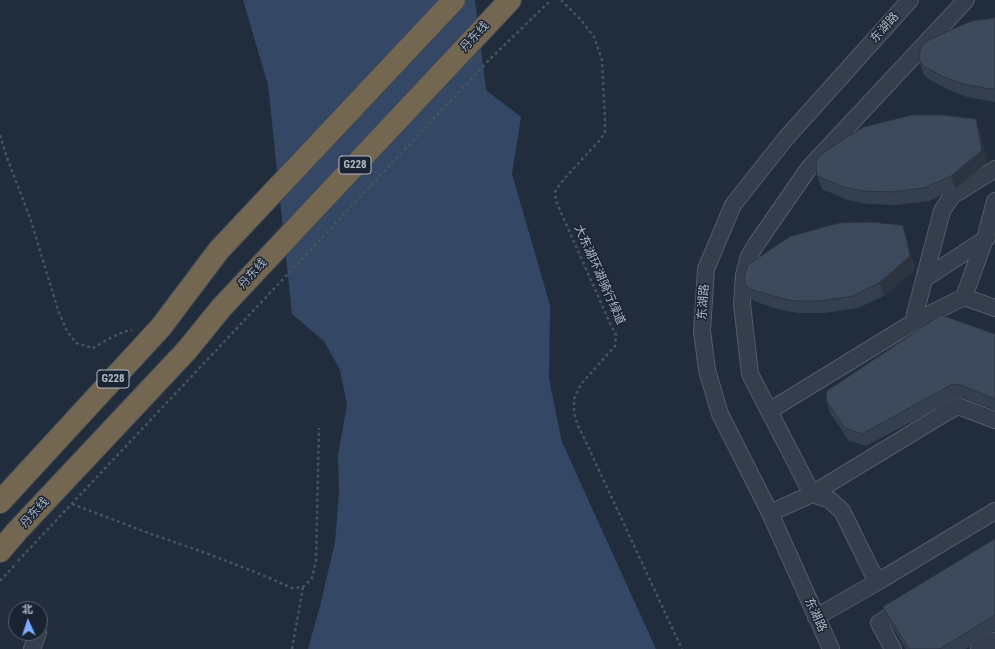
<!DOCTYPE html>
<html>
<head>
<meta charset="utf-8">
<style>
  body { margin:0 }
  #map { position:relative; width:995px; height:649px; overflow:hidden; background:#212c3c; font-family:"Roboto Condensed","Noto Sans SC",sans-serif }
  canvas { display:block }
  .north { position:absolute; left:8px; top:601px; width:40px; height:40px; box-sizing:border-box; background:#1a2331; border:1px solid #565f6d; border-radius:50%; rotate:357deg; font-size:11px; font-weight:700; line-height:16px; text-align:center; color:#b0b9c8 }
  .north::after { content:''; display:block; margin:auto; width:14px; height:18px; background:#7fadfe; clip-path:polygon(50% 0,100% 100%,50% 72%,0 100%) }
</style>
</head>
<body>
<div id="map">
<canvas width="995" height="649"></canvas>
<div class="north">北</div>
</div>
<script>
const c = document.querySelector('canvas').getContext('2d');
c.lineJoin = 'round';
function paint(path, color) {
  c.fillStyle = color;
  c.fill(path, 'evenodd');
}
function stroke(path, color, width, dash) {
  c.strokeStyle = color;
  c.lineWidth = width;
  c.lineCap = dash ? 'butt' : 'round';
  c.setLineDash(dash || []);
  c.stroke(path);
}
function label(font, color, halo, rows, align = 'center') {
  c.font = font + ' "Roboto Condensed","Noto Sans SC",sans-serif';
  c.lineWidth = 3;
  c.setLineDash([]);
  c.textBaseline = 'middle';
  c.strokeStyle = halo;
  c.fillStyle = color;
  for (const [text, x, y, turn = 0] of rows) {
    c.save();
    c.translate(x, y);
    c.rotate((+turn || 0) * Math.PI / 180);
    c.textAlign = isNaN(turn) ? turn : align;
    if (halo) c.strokeText(text, 0, 0);
    c.fillText(text, 0, 0);
    c.restore();
  }
}
paint(new Path2D(`
  M243 0H475L486 90 521 117 512 174 550 305 549 379 562 442 656 649H308L320 606 335 542 339 492 338 455 347 405 340 370 324 341 292 314 268 85Z`), '#344764');
const minor = new Path2D(`
  M924 279 987 238
  M964 297 985 239 995 201
  M914 322 964 297 995 308
  M769 411 914 322 915 314 942 211 952 196 995 169
  M812 494 830 500 842 511 872 572 879 581 995 511
  M812 494 945 413 958 406 995 420
  M770 513 812 494 750 374 742 304 743 288 744 275 749 256 757 243 809 168 966 0
  M816 617 879 581
  M32 649 38 633
  M831 649 770 513 720 414 707 370 702 331 706 269 733 205 786 138 910 0
  M893 649 879 623 906 606
  M979 649 995 641`);
const highway = new Path2D(`
  M0 502 161 327 219 250 454 0
  M0 551 18 530 187 350 222 307 510 0`);
stroke(minor, '#535c6a', 18);
stroke(highway, '#404957', 24);
stroke(new Path2D(`
  M561 0 581 20 594 37 602 60 605 120V132L599 141 563 180 555 192 556 201 609 321 616 335 615 346 581 384 574 399V413L578 426 585 440 682 649
  M0 135 6 155 30 218 59 313 67 331 76 343 93 348C103 342 121 331 132 330
  M72 504 151 534 203 552 260 574 292 588 303 587 312 578 316 561 319 428
  M18 561 489 60 551 0
  M0 581 15 565
  M292 649 303 587`), '#41575b', 2.5, [3, 3]);
stroke(minor, '#353e4c', 16);
stroke(highway, '#736751', 22);
paint(new Path2D(`
  M995 18V102L967 97 949 90 930 80 924 75 920 62Z
  M980 132 987 162 983 166 955 189 929 201 896 205 868 204 848 200 829 192 822 189 817 176Z
  M907 238 915 268 912 272 884 296 858 308 825 313H797L777 309 757 302 751 299 746 286Z
  M995 334V410L962 397 956 398 866 446 849 441 830 413 826 400Z
  M995 539V631L965 649H906L888 620 883 607Z`), '#34404f');
paint(new Path2D(`
  M976 119 980 132 987 162 983 166 955 189 951 176Z
  M903 225 907 238 915 268 912 272 884 296 879 283Z`), '#2b3440');
const building = new Path2D(`
  M995 18V89H990L963 84 944 77 925 67 920 62 919 53 922 47 925 42 957 27 972 21Z
  M912 115H943L976 119 982 150 979 153 951 176 924 188 892 192 863 191 844 187 824 179 817 176 816 167 817 160 820 155 850 135 864 127Z
  M870 222 903 225 910 255 907 259 879 283 853 296 821 301H793L773 296 753 290 746 286 744 278 746 270 748 265 777 245 791 236 839 223Z
  M941 315 995 334V399L958 384 951 385 862 434 845 428 826 400 827 391Z
  M995 539V615L940 649H909L883 607Z`);
paint(building, '#3d4a5c');
stroke(building, '#2b3440', 1);
for (const [x, y, w] of [
  [355,165,32],
  [113,379,32]
]) {
  const box = new Path2D();
  box.roundRect(x - w / 2, y - 9, w, 18, 3);
  c.fillStyle = '#1a2331';
  c.fill(box);
  stroke(box, '#b0b9c8', 1);
}
label('bold 11px', '#b0b9c8', null, [
  ["G228",355,165],
  ["G228",113,379]
]);
label('12px', '#b0b9c8', '#1a2331', [
  ["东湖路",885,28,-48],
  ["丹东线",475,37,-47],
  ["丹东线",253,274,-47],
  ["大东湖环湖骑行绿道",599,275,66],
  ["东湖路",704,302,-86],
  ["丹东线",35,513,-47],
  ["东湖路",815,615,65]
]);
</script>
</body>
</html>
